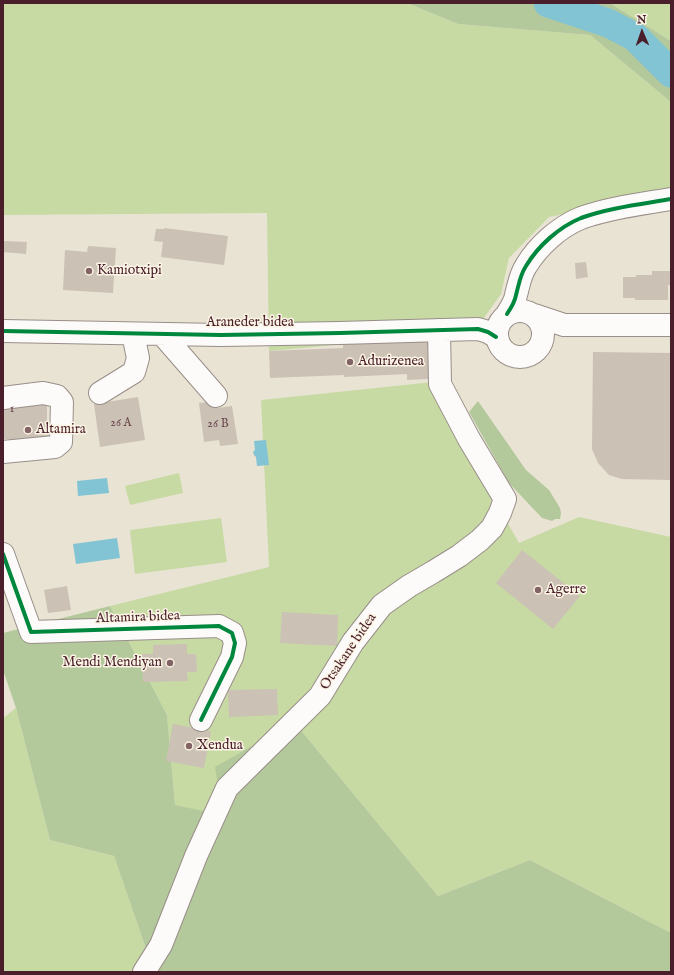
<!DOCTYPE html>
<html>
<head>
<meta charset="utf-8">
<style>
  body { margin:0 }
  #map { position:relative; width:674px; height:975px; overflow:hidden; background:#e9e3d4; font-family:"IM FELL English",serif }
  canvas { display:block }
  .frame { position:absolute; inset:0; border:4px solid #4a1f2b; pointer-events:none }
  .north { position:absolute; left:622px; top:12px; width:40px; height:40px; -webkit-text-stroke:3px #fcf5e5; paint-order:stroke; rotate:358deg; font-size:11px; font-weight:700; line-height:16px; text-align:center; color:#4a1f2b }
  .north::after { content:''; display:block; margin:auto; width:14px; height:18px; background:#4a1f2b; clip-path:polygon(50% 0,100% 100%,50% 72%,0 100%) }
</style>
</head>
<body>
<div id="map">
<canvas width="674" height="975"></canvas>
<div class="frame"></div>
<div class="north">N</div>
</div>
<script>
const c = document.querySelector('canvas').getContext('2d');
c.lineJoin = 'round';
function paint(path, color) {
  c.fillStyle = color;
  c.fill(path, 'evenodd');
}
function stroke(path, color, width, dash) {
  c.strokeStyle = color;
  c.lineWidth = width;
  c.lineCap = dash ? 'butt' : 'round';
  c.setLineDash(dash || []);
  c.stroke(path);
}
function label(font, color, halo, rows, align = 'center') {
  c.font = font + ' "IM FELL English",serif';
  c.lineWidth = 3;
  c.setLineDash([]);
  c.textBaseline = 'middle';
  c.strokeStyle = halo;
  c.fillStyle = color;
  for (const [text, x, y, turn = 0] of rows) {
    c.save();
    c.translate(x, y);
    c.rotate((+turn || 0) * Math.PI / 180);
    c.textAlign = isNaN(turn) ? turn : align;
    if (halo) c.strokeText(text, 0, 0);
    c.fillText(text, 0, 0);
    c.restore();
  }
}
paint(new Path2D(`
  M3 3H407L458 24 590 35 671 102V192L549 217 509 258 501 294 471 336 402 339 269 351 267 213 3 215Z
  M610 3H671V41Z
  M433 382 452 424 519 543 579 517 671 537V933L530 860 438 896 294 722 223 816 175 805 167 715 110 606 269 567 261 400Z
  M179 473 183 493 130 505 125 486Z
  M221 518 227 562 135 574 130 530Z
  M16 708 50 840 114 856 154 972H3V718Z`), '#c7daa4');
paint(new Path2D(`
  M407 3H610L671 41V102L590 35 458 24Z
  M478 401 526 470 549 490 560 508 561 513 560 519H555L552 521 542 518 509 483 469 412Z
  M110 606 167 715 175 805 223 815 215 767 294 722 438 896 530 860 671 933V972H154L114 856 50 840 16 708 3 670V633Z`), '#b4c99b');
paint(new Path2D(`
  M266 440 269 465 257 466 256 457 254 455 253 452 255 450 254 441Z
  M107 478 109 493 78 496 77 481Z
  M117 538 120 558 76 564 73 544Z`), '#82c4d4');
stroke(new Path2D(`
  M548 3 608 23 635 37 671 73`), '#82c4d4', 29);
paint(new Path2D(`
  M164 228 228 236 224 265 161 257 163 242 154 241 156 229H164Z
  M3 241 27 242 26 254 3 252Z
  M88 246 116 248 113 293 63 290 65 250 87 252Z
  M586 262 588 277 576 279 575 263Z
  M652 271H671V285H668V300H635V298H623V277H636V275H652Z
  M431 341 432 373H428V379L407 380V374L344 377V375L270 378 269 351 343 348V344Z
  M593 352 671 353V480L622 479 609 475 598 463 592 449Z
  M138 397 145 440 100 447 94 404Z
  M3 400 47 401V422H54V443H21V439H3Z
  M217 401 218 408 232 406 238 444 220 446 219 440 204 442 199 403Z
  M522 550 580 596 553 629 496 583Z
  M67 586 71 610 48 613 44 590Z
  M282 612 338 615 337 646 280 643Z
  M187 644V654H196L197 672H187L188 681 143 682 142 654H153V645Z
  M277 689 278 715 229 717 228 690Z
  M173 724 211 731 204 768 166 761Z`), '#cbc1b4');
const minor = new Path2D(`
  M497 334a23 23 0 1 1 46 0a23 23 0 1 1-46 0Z
  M507 314C511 308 515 302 516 295 519 284 520 275 526 266 538 246 559 227 581 218 608 208 642 204 671 199
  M534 315 564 325H671
  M3 331 221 335 340 333 478 329 488 332 496 337
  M162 334 216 396
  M100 393 134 372 138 358 133 334
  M3 398 43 393 57 396 62 402 61 442 55 447 3 452
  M3 554 31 632 219 626 232 633 235 643 232 657 201 720
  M144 972 161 945 196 856 227 788 320 696 353 642 382 605 409 586 433 572 459 556 480 540 492 528 500 513 505 499 469 439 440 384 439 330`);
stroke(minor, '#998e89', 24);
stroke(minor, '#fcfbf9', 22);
stroke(new Path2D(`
  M507 314C511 308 515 302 516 295 519 284 520 275 526 266 538 246 559 227 581 218 608 208 642 204 671 199
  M3 331 221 335 340 333 478 329 488 332 496 337
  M3 554 31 632 219 626 232 633 235 643 232 657 201 720`), '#00873e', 4);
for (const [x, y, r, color] of [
  [89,271,4,"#826466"],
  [350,362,4,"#826466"],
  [28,430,4,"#826466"],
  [538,590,4,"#826466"],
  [170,663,4,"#826466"],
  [189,746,4,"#826466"]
]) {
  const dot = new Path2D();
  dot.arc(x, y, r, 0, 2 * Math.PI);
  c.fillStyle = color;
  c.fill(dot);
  stroke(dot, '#fcf5e5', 1.5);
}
label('12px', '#6a484d', null, [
  ["1",12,410],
  ["26 A",121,424],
  ["26 B",218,425]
]);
label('14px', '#4a1f2b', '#fcf5e5', [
  ["Kamiotxipi",97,271],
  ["Adurizenea",358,362],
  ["Altamira",36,430],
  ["Agerre",546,590],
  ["Mendi Mendiyan",162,663,"right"],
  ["Xendua",197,746]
], 'left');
label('14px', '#4a1f2b', '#fcf5e5', [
  ["Araneder bidea",250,323],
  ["Altamira bidea",138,618,-2],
  ["Otsakane bidea",349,652,-56]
]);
</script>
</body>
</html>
